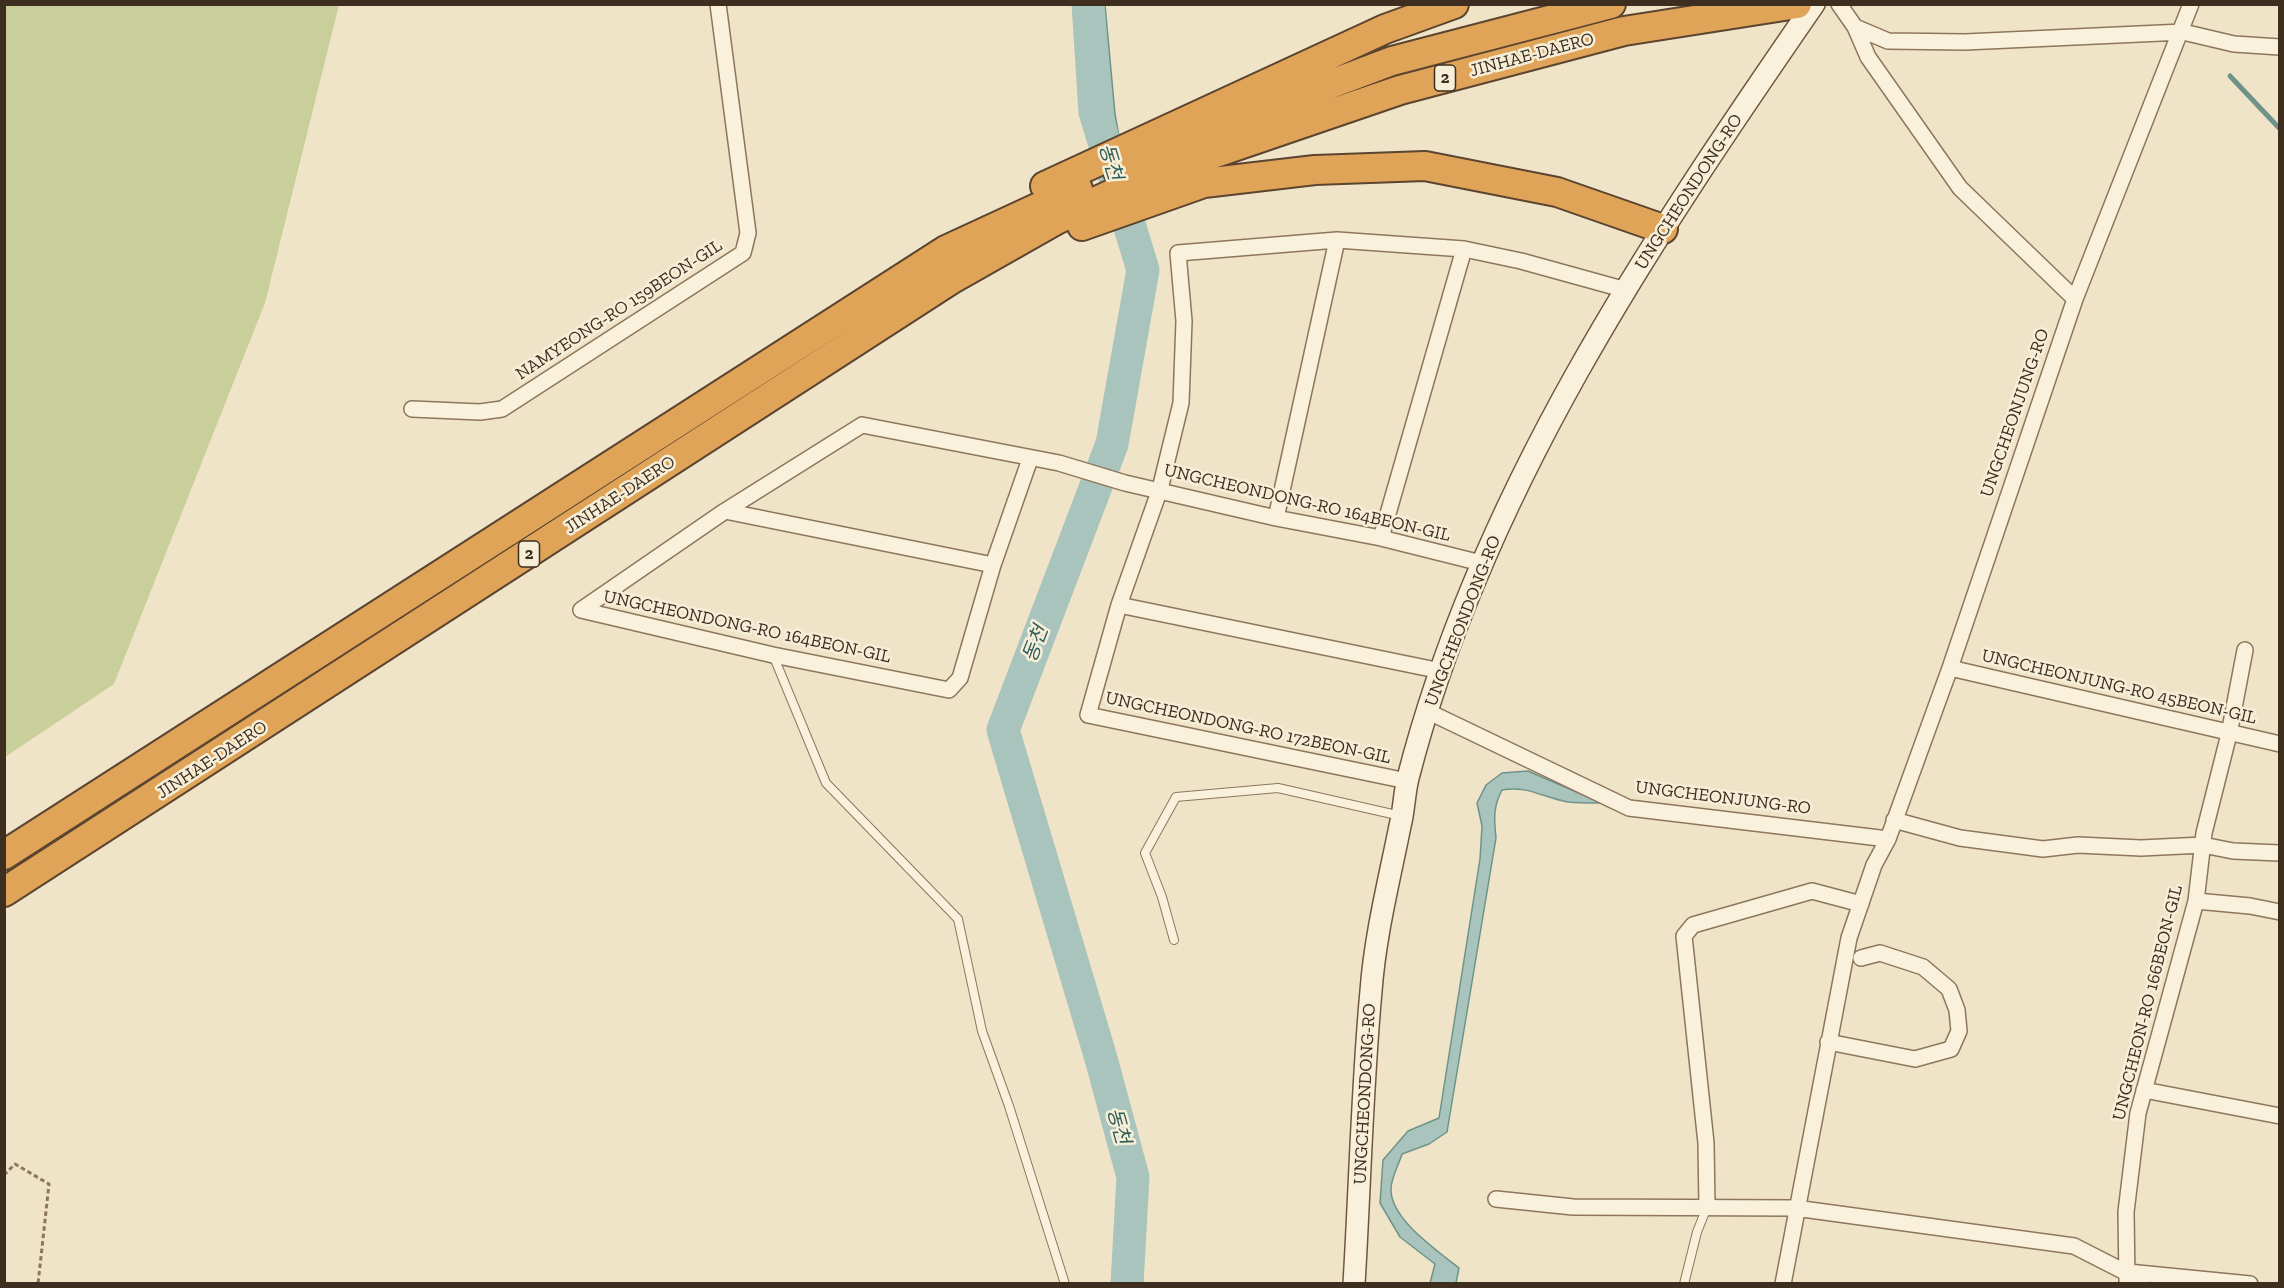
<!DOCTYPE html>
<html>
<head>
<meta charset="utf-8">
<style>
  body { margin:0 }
  #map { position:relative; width:2284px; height:1288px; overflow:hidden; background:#f0e4c8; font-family:"Zilla Slab",serif }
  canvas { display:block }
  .frame { position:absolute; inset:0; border:6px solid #3d2e20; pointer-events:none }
</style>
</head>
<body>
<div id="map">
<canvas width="2284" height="1288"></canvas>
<div class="frame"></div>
</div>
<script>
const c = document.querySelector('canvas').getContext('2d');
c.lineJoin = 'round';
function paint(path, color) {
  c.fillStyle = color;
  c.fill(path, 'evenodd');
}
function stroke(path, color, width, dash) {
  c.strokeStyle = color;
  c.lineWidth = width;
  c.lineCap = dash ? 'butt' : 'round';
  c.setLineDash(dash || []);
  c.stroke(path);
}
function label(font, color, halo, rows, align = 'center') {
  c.font = font + ' "Zilla Slab","Noto Sans KR",serif';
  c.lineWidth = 5;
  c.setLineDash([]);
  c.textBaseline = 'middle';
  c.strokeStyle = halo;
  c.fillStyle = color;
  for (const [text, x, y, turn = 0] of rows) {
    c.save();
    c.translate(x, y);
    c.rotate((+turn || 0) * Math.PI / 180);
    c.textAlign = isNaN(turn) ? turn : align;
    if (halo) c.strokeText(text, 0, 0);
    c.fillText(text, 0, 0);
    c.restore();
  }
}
paint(new Path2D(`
  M5 4 339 5 265 303 114 684 5 757Z`), '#c9cf9b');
const water = new Path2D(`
  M1088 5H1105L1115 114 1143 270 1095 112Z
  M1528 771 1602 803C1591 803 1579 803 1568 802 1544 798 1527 785 1502 790 1493 807 1494 819 1496 838L1447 1132 1429 1144 1402 1154C1399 1164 1391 1178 1391 1189 1390 1219 1438 1251 1459 1268L1456 1283H1430L1435 1264 1400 1237 1380 1203 1383 1160 1408 1131 1439 1118 1480 859 1482 826 1477 803 1486 785 1502 773Z`);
paint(water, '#a9c4bc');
stroke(water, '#6f938a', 1.5);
stroke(new Path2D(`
  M2230 76 2280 129`), '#6f938a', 5);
stroke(new Path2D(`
  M1088 4 1095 112 1143 270 1112 444 1003 730 1100 1055 1133 1177 1127 1284`), '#a9c4bc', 33);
const lane = new Path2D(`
  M773 655 826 783 958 919 982 1031 1009 1106 1065 1284
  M1174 940 1162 897 1145 853 1176 797 1278 788 1401 816
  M1684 1284 1697 1232 1707 1207`);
const street = new Path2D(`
  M1839 4 1855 27 1868 57 1960 188 2075 299
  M1855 27 1888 41 1965 42 2183 32 2234 44 2280 47
  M412 409 480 412 502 409 743 253 748 233 718 4
  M1030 459 993 565 960 678 949 690 773 655 581 610 725 511 862 425 1059 463 1125 483 1276 518 1381 538 1481 563
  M725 511 993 565
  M1276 518 1337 240
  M1381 538 1464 249
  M1119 605 1441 671
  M1950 668 2280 744
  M1429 712 1629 808 1888 839
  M1407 781 1088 715 1119 605 1160 489 1181 403 1184 321 1178 253 1337 240 1464 249 1521 261 1626 290
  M1894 820 1960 838 2043 849 2078 845 2141 848 2203 845 2233 851 2280 853
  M2196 901 2250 906 2280 912
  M1828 1042 1915 1059 1951 1049 1959 1031 1957 1010 1949 989 1923 967 1880 953 1861 958
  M2144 1090 2280 1116
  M1496 1199 1573 1207 1795 1208 2074 1246 2125 1272 2142 1284
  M1707 1207 1706 1143 1684 936 1693 925 1812 891 1861 904
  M2128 1272 2250 1284
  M2127 1281 2126 1212 2138 1113 2196 901 2204 833 2229 734 2245 650
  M1783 1284 1849 938 1874 865 1888 839 1950 668 2075 299 2191 4`);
const secondary = new Path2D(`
  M1354 1284C1360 1186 1362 1088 1371 991 1375 936 1389 881 1400 826 1404 811 1404 794 1408 778 1481 493 1649 243 1814 4`);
const highway = new Path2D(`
  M1117 170 1174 143 1392 61 1611 4
  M1045 186 1385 29 1454 4
  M1082 226 1204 183 1315 170 1425 166 1557 192 1663 229
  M4 855 946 250 1078 189
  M4 892 952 279 1056 220 1157 173 1400 90 1624 31 1797 4`);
stroke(lane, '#8d765c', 10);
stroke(street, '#8d765c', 18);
stroke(secondary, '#6f573f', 24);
stroke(highway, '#5b4430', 32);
stroke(new Path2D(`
  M4 1175 15 1164 49 1184 38 1284`), '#8d765c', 3, [4.5, 3]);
stroke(lane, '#faf1dc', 8);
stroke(street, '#faf1dc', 15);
stroke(secondary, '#faf1dc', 21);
stroke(highway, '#e0a458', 28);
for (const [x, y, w] of [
  [1445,78,21],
  [529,554,21]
]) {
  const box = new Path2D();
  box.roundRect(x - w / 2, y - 13, w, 26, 4.5);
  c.fillStyle = '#f7eed8';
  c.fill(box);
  stroke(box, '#3d2e20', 1.5);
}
label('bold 16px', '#3d2e20', null, [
  ["2",1445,78],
  ["2",529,554]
]);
label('18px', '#3d2e20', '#f7eed8', [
  ["JINHAE-DAERO",1532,55,-15],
  ["UNGCHEONDONG-RO",1689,192,-57],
  ["NAMYEONG-RO 159BEON-GIL",619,310,-33],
  ["UNGCHEONJUNG-RO",2015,413,-71],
  ["JINHAE-DAERO",620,495,-33],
  ["UNGCHEONDONG-RO 164BEON-GIL",1307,503,13],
  ["UNGCHEONDONG-RO",1463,621,-69],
  ["UNGCHEONDONG-RO 164BEON-GIL",747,627,12],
  ["UNGCHEONJUNG-RO 45BEON-GIL",2119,687,13],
  ["UNGCHEONDONG-RO 172BEON-GIL",1248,728,12],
  ["JINHAE-DAERO",212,760,-33],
  ["UNGCHEONJUNG-RO",1723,798,7],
  ["UNGCHEON-RO 166BEON-GIL",2148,1003,-76],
  ["UNGCHEONDONG-RO",1365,1094,-87]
]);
label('italic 20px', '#2f5d5a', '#f7eed8', [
  ["동천",1110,162,73],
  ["동천",1036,644,-69],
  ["동천",1118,1126,74]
]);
</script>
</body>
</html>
